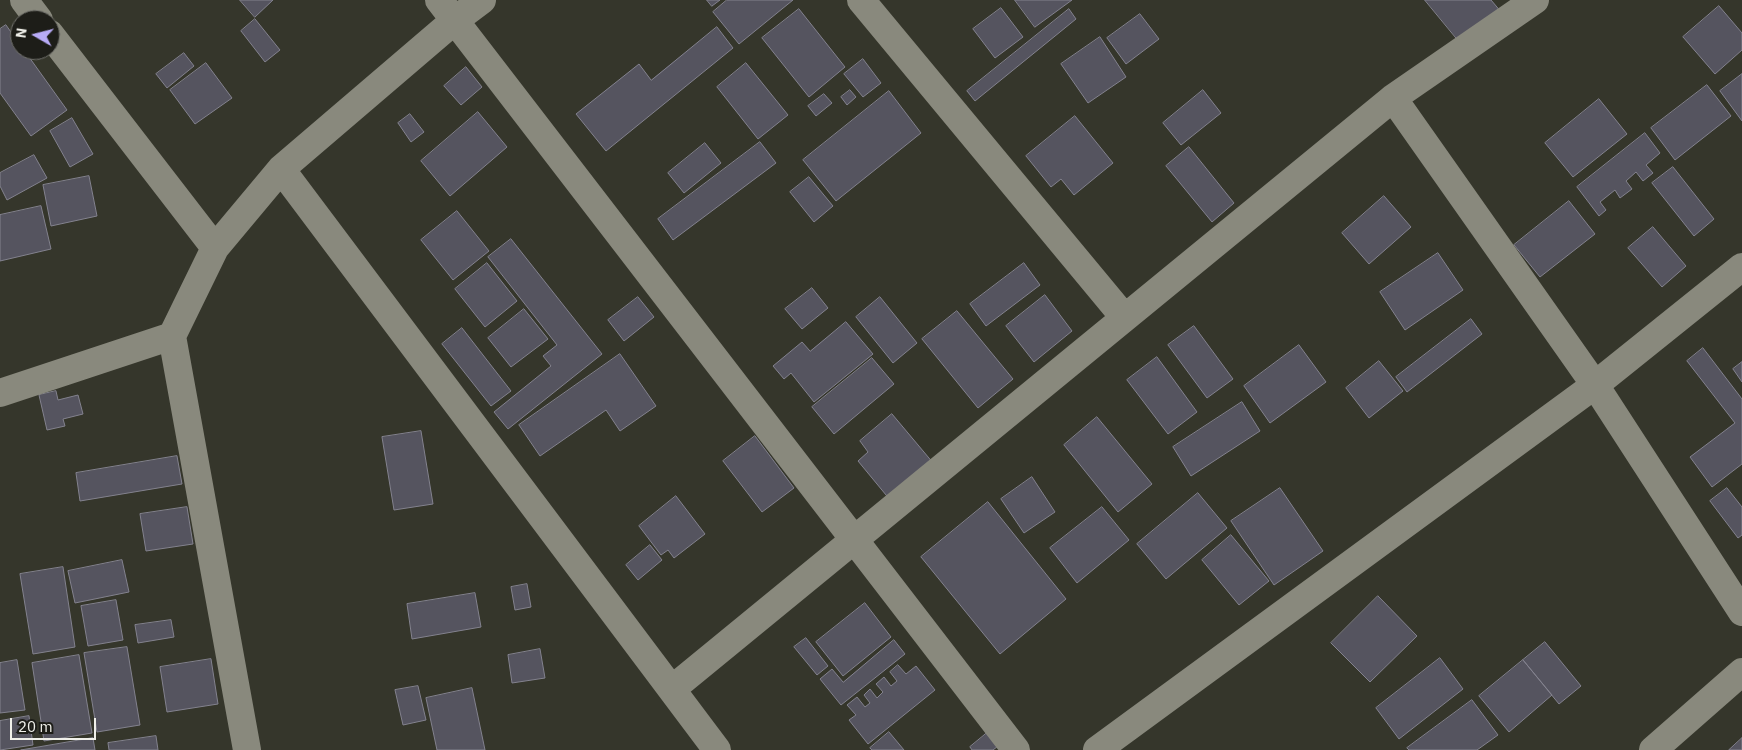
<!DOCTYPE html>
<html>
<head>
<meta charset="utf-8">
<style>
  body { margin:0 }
  #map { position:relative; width:1742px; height:750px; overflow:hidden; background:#35362b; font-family:"IBM Plex Sans",sans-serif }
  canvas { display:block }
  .north { position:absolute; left:10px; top:10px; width:50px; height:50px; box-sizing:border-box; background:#1d1d18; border:1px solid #71716c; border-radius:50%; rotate:278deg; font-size:14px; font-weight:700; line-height:20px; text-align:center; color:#f0f0ea }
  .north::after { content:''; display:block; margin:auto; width:18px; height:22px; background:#b8abf7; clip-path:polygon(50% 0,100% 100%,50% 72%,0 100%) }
  .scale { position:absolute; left:10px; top:718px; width:86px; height:22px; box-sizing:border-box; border:2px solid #f0f0ea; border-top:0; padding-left:6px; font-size:15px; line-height:18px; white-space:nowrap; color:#f0f0ea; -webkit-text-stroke:4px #1d1d18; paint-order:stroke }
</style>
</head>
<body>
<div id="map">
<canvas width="1742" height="750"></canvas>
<div class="north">N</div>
<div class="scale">20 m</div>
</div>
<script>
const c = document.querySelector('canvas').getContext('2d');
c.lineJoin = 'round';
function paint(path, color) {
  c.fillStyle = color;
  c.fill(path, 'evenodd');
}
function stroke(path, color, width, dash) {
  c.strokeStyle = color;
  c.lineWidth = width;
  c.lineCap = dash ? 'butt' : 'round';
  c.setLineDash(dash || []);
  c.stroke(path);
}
const building = new Path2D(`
  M240 0H273L255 17Z
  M707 0H720L712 6Z
  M727 0H793L739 44 713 12Z
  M1015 0H1072L1035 27Z
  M1425 0H1491L1502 13 1463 46Z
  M1719 6 1742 33V50L1715 74 1683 37Z
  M1001 8 1023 37 995 58 973 29Z
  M799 9 845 67 809 97 762 38Z
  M1069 9 1076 19 975 101 967 91Z
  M1140 14 1159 39 1126 64 1107 38Z
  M255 19 280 50 265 62 241 31Z
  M6 25 20 45V50H24L67 110 31 136 0 93V29Z
  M717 27 733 48 606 151 576 114 639 64 651 80Z
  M1100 37 1126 77 1088 103 1061 64Z
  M184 53 194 66 167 88 156 74Z
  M863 59 881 83 863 97 844 74Z
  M206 63 232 98 195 124 170 90Z
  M746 63 788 115 758 139 717 87Z
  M466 67 482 87 461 105 444 86Z
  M1742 74V121L1720 91Z
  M1707 85 1731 116 1675 160 1651 128Z
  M850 90 856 97 847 105 841 97Z
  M1203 90 1221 113 1181 145 1163 123Z
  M889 91 921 133 836 201 803 160Z
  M824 94 832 103 816 116 808 106Z
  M1599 99 1627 134 1573 177 1545 143Z
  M478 112 507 147 450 196 421 161Z
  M410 114 424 132 411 142 398 123Z
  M1075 116 1113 163 1074 195 1061 179 1051 187 1026 156Z
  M72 118 93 154 70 167 50 131Z
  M1645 133 1660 153 1646 165 1653 173 1643 181 1636 172 1626 181 1632 189 1620 198 1615 190 1600 202 1606 210 1599 216 1577 187Z
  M760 142 776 163 673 240 658 219Z
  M705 143 721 163 684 193 668 173Z
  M1189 147 1234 203 1212 222 1166 166Z
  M34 155 47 178 7 200 0 186V173Z
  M1673 167 1714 219 1694 236 1652 183Z
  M89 176 97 216 51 226 43 185Z
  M809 177 833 206 814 222 790 192Z
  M1384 196 1411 227 1369 264 1342 233Z
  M1569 201 1595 234 1540 277 1514 245Z
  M41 206 51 249 0 261V215Z
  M457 211 489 251 453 280 421 240Z
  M1653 227 1686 266 1662 287 1628 248Z
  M511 239 602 354 508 429 494 412 551 366 543 356 557 345 488 257Z
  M1438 253 1463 290 1405 330 1380 292Z
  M487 263 517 301 485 327 455 289Z
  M1024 263 1040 285 986 326 970 304Z
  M812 288 828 308 802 329 785 309Z
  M1045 295 1072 331 1034 362 1006 326Z
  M638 297 654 317 624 341 608 320Z
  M880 297 917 343 893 363 856 317Z
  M524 309 548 339 511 367 488 338Z
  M957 311 1013 379 978 408 922 339Z
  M1471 319 1482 334 1407 392 1396 377Z
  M846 322 873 354 814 402 791 373 784 379 773 366 802 342 810 351Z
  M1194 326 1233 379 1207 398 1168 345Z
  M462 328 511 391 491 406 442 344Z
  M1299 345 1326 382 1270 423 1244 386Z
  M1703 348 1742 399V464L1712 487 1690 457 1735 423 1687 361Z
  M620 354 656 406 620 431 606 410 540 456 519 425Z
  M1157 357 1197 412 1168 434 1127 380Z
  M872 358 894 384 834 434 812 407Z
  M1379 361 1403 391 1369 418 1346 388Z
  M1742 362V382L1733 369Z
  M56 391 58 400 78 395 83 414 63 419 65 426 47 430 39 395Z
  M1242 402 1260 431 1191 476 1173 447Z
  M892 414 934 464 891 501 858 461 868 452 860 441Z
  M1097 417 1152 484 1118 512 1064 445Z
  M421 431 433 504 394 510 382 437Z
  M755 436 794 488 762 512 723 461Z
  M177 456 182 484 80 501 76 473Z
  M1032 477 1055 512 1024 533 1001 499Z
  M1280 488 1323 551 1274 585 1231 521Z
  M1727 488 1742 507V535L1738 538 1710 501Z
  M1198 493 1227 528 1166 579 1137 544Z
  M676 496 705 534 674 558 668 550 661 555 639 526Z
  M988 502 1066 599 1000 654 921 557Z
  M187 507 193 544 146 551 140 514Z
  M1102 507 1129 540 1077 583 1050 548Z
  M1231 535 1269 581 1239 605 1202 560Z
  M650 545 662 560 638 580 626 565Z
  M122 560 129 592 75 603 68 571Z
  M63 567 75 647 33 654 20 574Z
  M527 584 531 607 515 610 511 587Z
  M475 593 481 627 412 639 407 604Z
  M1378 596 1417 636 1370 682 1331 643Z
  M116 600 123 640 88 646 81 606Z
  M865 603 891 637 843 676 816 642Z
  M171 620 174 637 138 643 135 625Z
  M806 638 828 666 817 675 794 647Z
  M894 640 905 654 841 705 820 679 832 669 843 682Z
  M1545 642 1581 686 1559 704 1523 660Z
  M127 647 140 725 97 732 84 653Z
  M540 649 545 678 512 683 508 655Z
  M79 655 92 733 44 741 32 663Z
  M1440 658 1463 689 1399 739 1376 708Z
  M211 659 218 704 167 712 160 667Z
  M17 660 25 710 0 713V663Z
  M1523 660 1552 695 1509 732 1479 696Z
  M898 665 906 674 916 666 935 690 868 744 849 720 856 715 847 705 857 697 865 707 870 703 864 695 870 689 877 698 883 692 876 684 884 677 891 686 897 681 890 672Z
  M418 686 426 720 403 725 395 690Z
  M472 688 485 750H437L426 698Z
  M1472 700 1498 735 1477 750H1409L1407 748Z
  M29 716 33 745 0 750V721Z
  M889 732 904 750H872L870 748Z
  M987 733 998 746 993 750H972L970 747Z
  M156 736 158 750H109L108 743Z
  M93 738 95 750H21Z
  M1742 738V750H1729Z`);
paint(building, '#55545f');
stroke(building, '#83828e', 1);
stroke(new Path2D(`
  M24 0 39 20
  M439 0 1016 750
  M861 0 1124 317
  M50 34 215 248
  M1393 98 1595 385 1742 612
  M281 169 717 750
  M172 336 247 750
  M0 393 172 336 215 248 281 169 454 21 482 0
  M672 689 1393 98 1535 0
  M1097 750 1595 385 1742 267
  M1653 750 1742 672`), '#89897d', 28);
</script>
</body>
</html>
